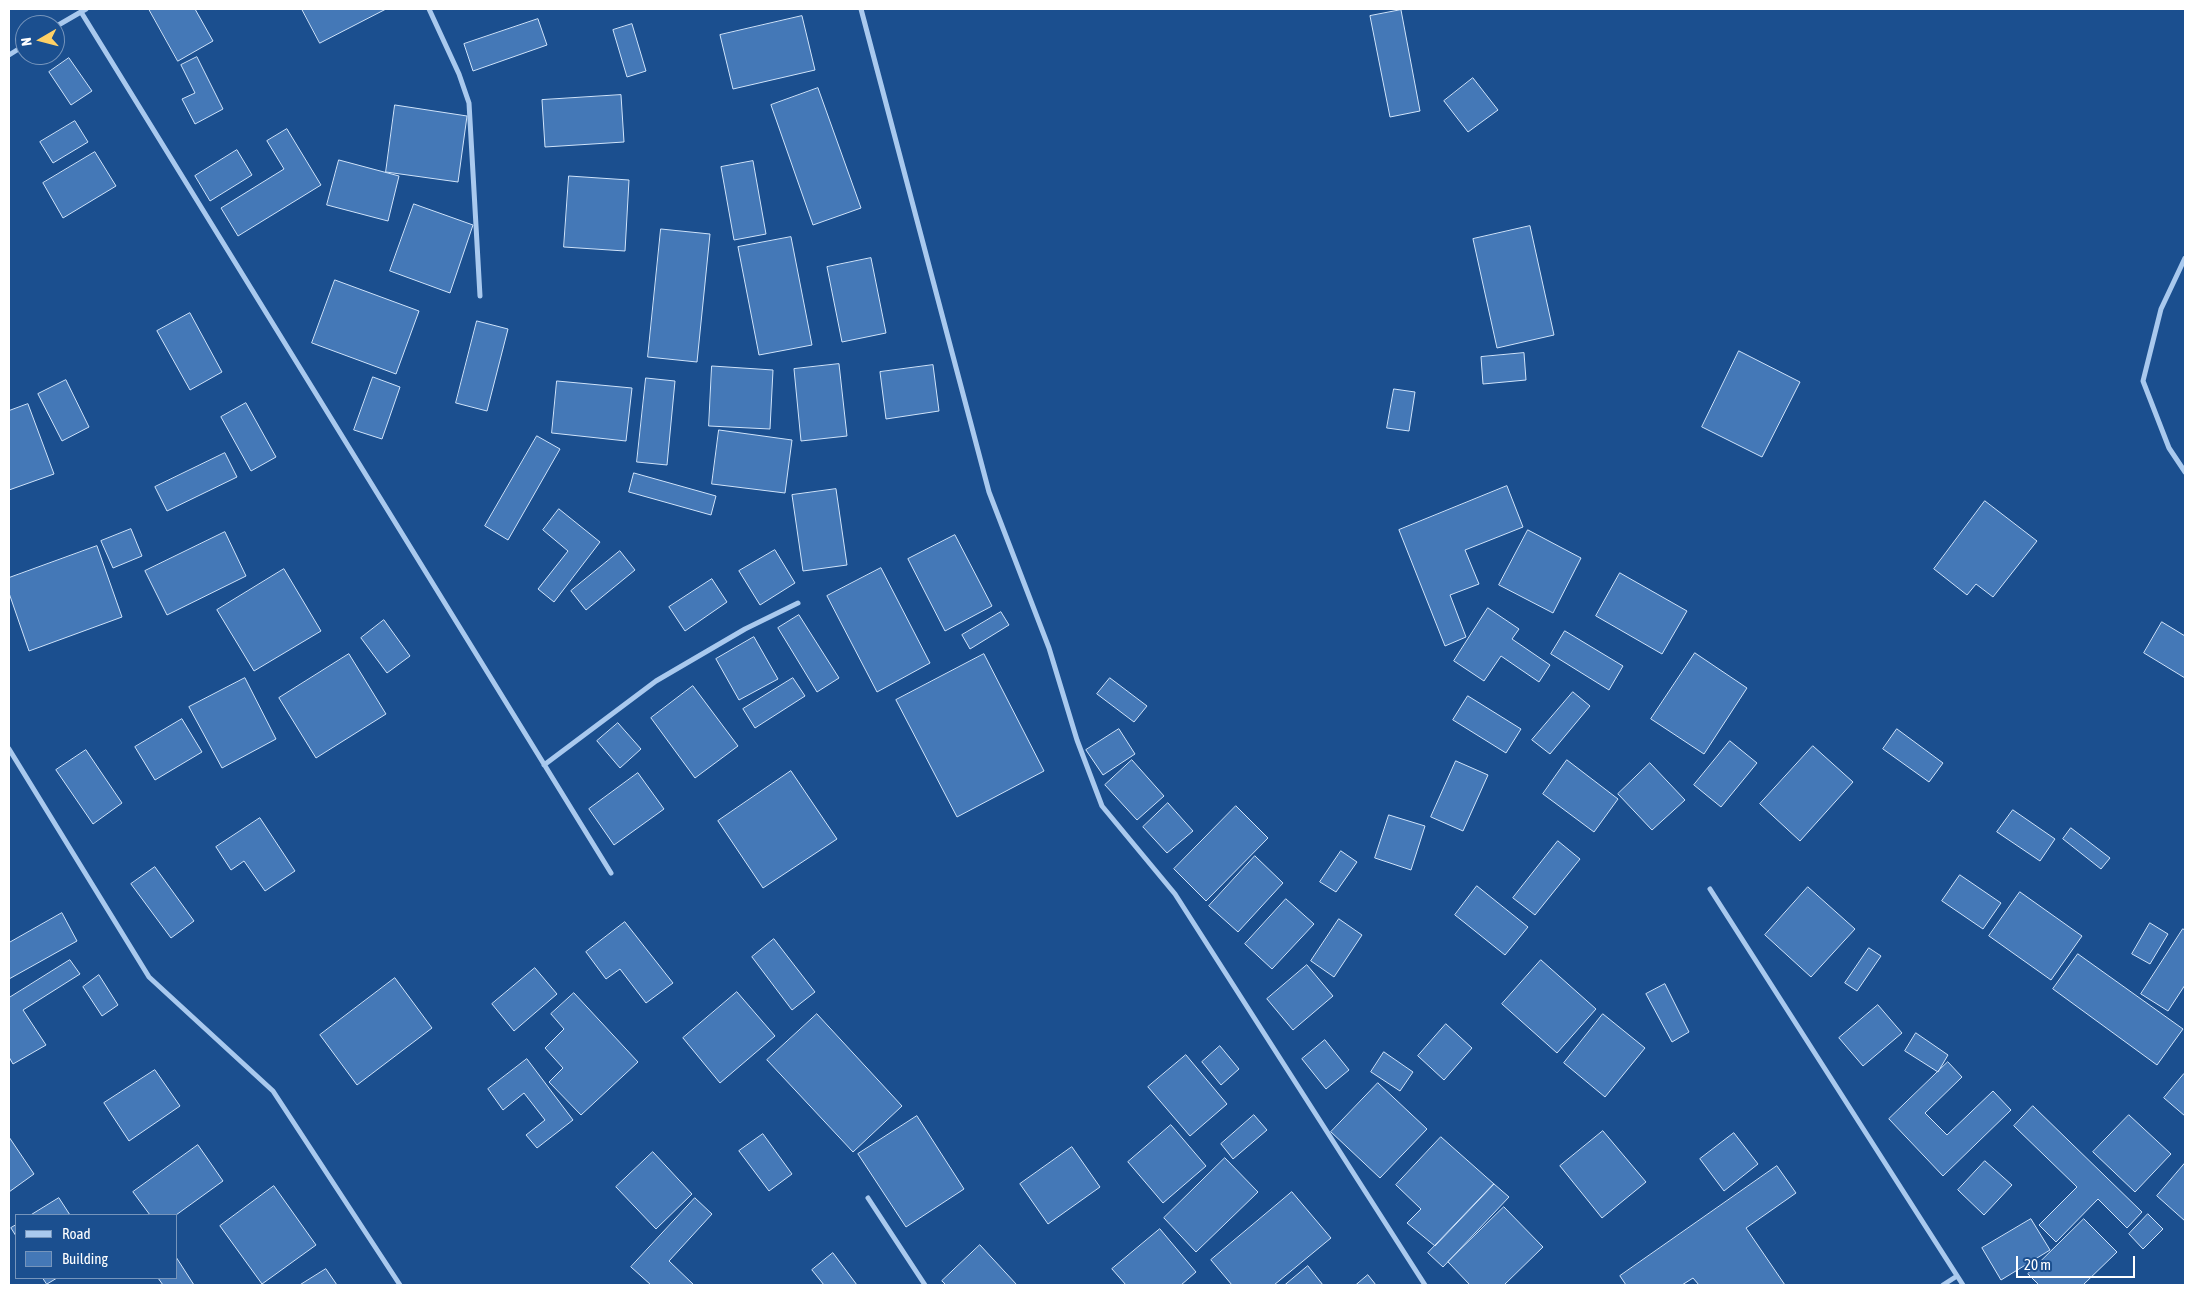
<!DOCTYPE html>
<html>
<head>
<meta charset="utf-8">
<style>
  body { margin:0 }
  #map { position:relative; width:2194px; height:1294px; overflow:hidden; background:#1b4f8f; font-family:"Asap Condensed",sans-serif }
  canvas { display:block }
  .frame { position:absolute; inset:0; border:10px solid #fff; pointer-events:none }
  .legend { position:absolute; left:15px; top:1214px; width:162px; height:65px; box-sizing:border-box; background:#1b4f8f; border:1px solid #7695bc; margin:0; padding:6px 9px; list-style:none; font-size:15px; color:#fff }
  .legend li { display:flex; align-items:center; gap:10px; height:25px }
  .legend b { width:25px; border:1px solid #7695bc }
  .north { position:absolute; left:15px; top:15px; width:50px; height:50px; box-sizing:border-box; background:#1b4f8f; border:1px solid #7695bc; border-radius:50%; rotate:262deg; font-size:14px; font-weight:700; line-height:20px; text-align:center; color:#fff }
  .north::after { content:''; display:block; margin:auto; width:18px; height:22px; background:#ffd166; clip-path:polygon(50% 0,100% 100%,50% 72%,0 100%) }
  .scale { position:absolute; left:2016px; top:1256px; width:119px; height:22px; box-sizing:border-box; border:2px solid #fff; border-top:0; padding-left:6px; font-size:15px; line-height:18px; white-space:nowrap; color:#fff; -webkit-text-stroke:4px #1b4f8f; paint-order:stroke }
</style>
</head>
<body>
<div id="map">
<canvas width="2194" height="1294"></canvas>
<div class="frame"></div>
<ul class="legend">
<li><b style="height:6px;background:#a9c9ee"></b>Road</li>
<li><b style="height:14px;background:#4478b7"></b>Building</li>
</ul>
<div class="north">N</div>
<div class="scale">20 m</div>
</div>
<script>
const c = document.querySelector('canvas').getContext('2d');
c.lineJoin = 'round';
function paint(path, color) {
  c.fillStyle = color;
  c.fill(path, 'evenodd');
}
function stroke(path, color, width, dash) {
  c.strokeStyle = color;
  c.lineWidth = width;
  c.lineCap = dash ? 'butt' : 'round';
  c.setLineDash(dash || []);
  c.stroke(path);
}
const building = new Path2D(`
  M149 9H195L213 41 178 61Z
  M302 9H386L320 43Z
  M1401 10 1420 111 1390 117 1370 16Z
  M802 16 815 70 733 89 720 35Z
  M538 19 547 45 473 71 464 44Z
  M632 24 646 71 627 77 613 30Z
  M197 57 223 109 195 124 182 99 195 93 181 65Z
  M69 58 92 91 71 105 49 72Z
  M1473 78 1498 110 1468 132 1444 101Z
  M818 88 861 208 813 225 771 105Z
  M621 95 624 142 545 147 542 100Z
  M395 105 467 116 458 182 386 172Z
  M75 121 88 142 53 163 40 142Z
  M287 129 321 185 238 236 221 208 284 169 267 141Z
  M237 150 252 175 210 201 195 176Z
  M95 152 116 186 63 218 43 183Z
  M339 160 399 176 388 221 327 205Z
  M753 161 766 234 734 240 721 167Z
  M569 176 629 180 625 251 564 247Z
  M414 204 473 225 450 293 390 271Z
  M1530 226 1554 335 1497 348 1473 239Z
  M661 229 710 234 697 362 648 357Z
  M791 237 812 345 759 355 738 247Z
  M871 258 886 333 842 342 827 267Z
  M335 280 419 311 396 374 312 343Z
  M190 313 222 372 190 390 157 331Z
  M477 321 508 329 487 411 456 403Z
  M1739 351 1800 382 1762 457 1702 427Z
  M1524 353 1526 380 1483 384 1481 357Z
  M839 364 847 436 801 441 794 369Z
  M933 365 939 411 886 419 880 372Z
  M712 366 773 370 770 429 709 426Z
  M373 377 400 387 382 439 354 430Z
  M646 378 675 381 667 465 637 462Z
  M66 380 89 427 62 441 38 394Z
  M557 381 632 388 626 441 552 433Z
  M1394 389 1415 392 1409 431 1387 428Z
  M246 403 276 457 251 471 221 417Z
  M28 404 54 474 9 490V411Z
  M719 430 792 440 785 493 712 484Z
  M537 436 560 449 508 540 485 526Z
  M225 453 237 477 167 511 155 487Z
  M634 473 716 496 711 515 629 492Z
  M1507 486 1523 527 1465 550 1479 584 1450 595 1466 637 1445 646 1399 530Z
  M836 489 847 565 803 571 792 495Z
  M1985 501 2037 541 1993 597 1976 584 1967 595 1934 569Z
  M559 509 600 542 554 602 538 589 568 551 543 530Z
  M131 529 142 556 113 568 101 541Z
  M1528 530 1581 558 1553 613 1499 585Z
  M225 532 246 576 167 615 145 571Z
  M955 535 992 606 945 631 908 559Z
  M97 546 122 617 29 651 9 593V578Z
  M775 550 795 583 760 605 739 571Z
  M620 551 635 570 586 610 571 591Z
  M881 568 930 663 877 692 827 596Z
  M284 569 321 631 254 671 217 610Z
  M1620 573 1687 611 1662 654 1596 616Z
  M712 579 727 602 685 631 669 607Z
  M1488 608 1519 629 1512 639 1550 665 1539 682 1501 656 1484 681 1454 661Z
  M1001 612 1009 625 970 649 962 635Z
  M799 615 839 678 817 692 778 628Z
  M384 620 410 656 387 673 361 638Z
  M2162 622 2185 636V678L2144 653Z
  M1565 631 1623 666 1609 690 1551 654Z
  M754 637 778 679 739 700 716 659Z
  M1695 653 1747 688 1704 754 1651 719Z
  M349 654 386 714 316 758 279 698Z
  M984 654 1044 771 957 817 896 700Z
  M245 678 276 739 222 768 189 707Z
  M793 678 805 696 755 728 743 709Z
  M1110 678 1147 706 1134 722 1097 694Z
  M693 686 738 746 695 778 651 718Z
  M1573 692 1590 706 1550 754 1532 740Z
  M1468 696 1521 729 1506 753 1453 720Z
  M182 719 202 752 155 780 135 747Z
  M618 723 641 749 620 768 597 741Z
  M1119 729 1135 754 1103 775 1086 750Z
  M1897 729 1943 763 1929 782 1883 749Z
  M1730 741 1757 763 1721 807 1694 785Z
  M1813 746 1853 782 1800 841 1760 804Z
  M86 750 122 803 93 824 56 770Z
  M1132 760 1164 796 1137 820 1105 785Z
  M1567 760 1618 799 1594 832 1543 794Z
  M1456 761 1488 775 1463 831 1431 817Z
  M1650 763 1685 800 1652 830 1618 794Z
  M791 771 837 839 763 888 718 821Z
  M638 773 664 809 614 845 589 809Z
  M1168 803 1193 831 1167 853 1143 827Z
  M1236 806 1268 838 1206 901 1174 869Z
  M2013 810 2055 839 2040 861 1997 832Z
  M1389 815 1425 826 1411 870 1375 858Z
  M260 818 295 871 265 891 244 861 231 870 216 847Z
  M2071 828 2110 858 2101 869 2063 839Z
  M1558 841 1580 859 1535 915 1513 898Z
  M1341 851 1357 862 1336 892 1320 882Z
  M1255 856 1283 883 1238 932 1209 906Z
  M155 867 194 921 171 938 131 884Z
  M1960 875 2001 903 1983 929 1942 901Z
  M1477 886 1528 927 1505 955 1455 915Z
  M1808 887 1855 929 1811 977 1765 935Z
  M2020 892 2082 936 2051 980 1989 936Z
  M1286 899 1314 924 1272 969 1245 944Z
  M62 913 77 941 9 979V943Z
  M1339 919 1362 935 1334 977 1311 961Z
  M625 922 673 983 646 1003 620 969 606 979 586 952Z
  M2150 923 2168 934 2150 964 2132 954Z
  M2183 929 2185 930V985L2168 1011 2141 994Z
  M774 939 815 992 792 1010 752 957Z
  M1869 948 1881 956 1857 991 1845 983Z
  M2078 954 2183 1029 2157 1065 2053 989Z
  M70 960 80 974 23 1010 46 1045 13 1064 9 1057V998Z
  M1541 960 1596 1009 1557 1053 1502 1004Z
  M1307 965 1333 996 1293 1030 1267 999Z
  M535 968 557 994 514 1031 492 1004Z
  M99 975 118 1005 102 1016 83 987Z
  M395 978 432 1028 357 1085 320 1035Z
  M1665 984 1689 1032 1672 1042 1646 994Z
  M737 992 775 1036 720 1083 683 1038Z
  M574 993 638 1062 581 1115 549 1082 563 1068 545 1048 564 1029 551 1014Z
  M1878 1005 1902 1033 1863 1066 1839 1038Z
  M817 1014 902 1106 853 1152 767 1060Z
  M1603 1014 1645 1048 1605 1097 1564 1063Z
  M1446 1024 1472 1048 1444 1080 1418 1056Z
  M1916 1033 1948 1055 1938 1072 1905 1051Z
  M1325 1040 1349 1070 1326 1089 1302 1059Z
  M1220 1046 1239 1069 1221 1085 1202 1062Z
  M1384 1052 1413 1072 1400 1091 1371 1072Z
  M1186 1055 1227 1104 1190 1136 1148 1087Z
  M527 1059 573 1120 537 1148 526 1135 545 1120 524 1093 503 1110 488 1089Z
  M1948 1062 1962 1077 1925 1113 1947 1135 1993 1091 2011 1110 1943 1176 1889 1119Z
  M155 1070 180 1106 129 1141 104 1103Z
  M2184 1074 2185 1075V1116L2164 1098Z
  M1378 1083 1427 1129 1380 1178 1331 1132Z
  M2033 1106 2142 1212 2127 1228 2098 1199 2056 1242 2039 1225 2077 1187 2014 1126Z
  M1254 1115 1267 1130 1233 1159 1221 1144Z
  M2129 1115 2171 1154 2135 1192 2093 1152Z
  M917 1116 964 1189 906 1227 858 1154Z
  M1171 1125 1206 1166 1163 1203 1128 1162Z
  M1603 1131 1646 1182 1602 1218 1560 1166Z
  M1734 1133 1758 1164 1724 1191 1700 1159Z
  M763 1134 792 1174 769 1191 739 1151Z
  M9 1137 34 1174 9 1192Z
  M1441 1137 1494 1184 1435 1246 1407 1223 1421 1209 1396 1185Z
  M198 1145 223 1181 176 1215H150L133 1192Z
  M1072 1147 1100 1187 1048 1224 1020 1184Z
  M653 1152 692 1194 656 1229 616 1187Z
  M1225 1158 1258 1192 1196 1252 1164 1218Z
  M1985 1161 2012 1185 1984 1215 1958 1190Z
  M2185 1163V1221L2157 1196Z
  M1777 1166 1796 1193 1746 1228 1785 1285H1699L1693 1278 1682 1285H1626L1620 1276Z
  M1494 1184 1509 1197 1443 1267 1428 1253Z
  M274 1186 316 1245 262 1284 220 1226Z
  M1292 1192 1331 1238 1274 1285H1232L1211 1260Z
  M59 1198 70 1215H31Z
  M695 1198 712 1214 669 1261 694 1285H651L631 1267Z
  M1504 1207 1543 1247 1504 1285H1470L1448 1262Z
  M2148 1214 2163 1229 2143 1249 2129 1234Z
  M2031 1219 2050 1250 2001 1280 1982 1248Z
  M2084 1219 2117 1252 2083 1285H2039L2028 1274Z
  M16 1225V1236L11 1228Z
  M1160 1229 1196 1272 1181 1285H1126L1112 1269Z
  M980 1245 1017 1285H946L942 1281Z
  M833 1253 857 1285H824L812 1270Z
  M176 1257 194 1285H163L158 1278H176Z
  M1308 1266 1323 1285H1285Z
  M326 1269 337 1285H300Z
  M1368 1275 1376 1285H1356Z
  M43 1278H57L47 1284Z`);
paint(building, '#4478b7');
stroke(building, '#cfe3fa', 1);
stroke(new Path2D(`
  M429 9 459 74 469 103 480 296
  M861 9 989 492 1049 648 1077 740 1102 806 1175 894 1425 1285
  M81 12 611 873
  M55 27 86 9
  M9 55 25 45
  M2185 258 2161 309 2143 381 2169 448 2185 472
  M9 749 149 977 273 1091 400 1285
  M544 765 656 681 745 629 798 603
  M1710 889 1963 1285
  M868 1198 925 1285
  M1943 1285 1957 1276`), '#a9c9ee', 5);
</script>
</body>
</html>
